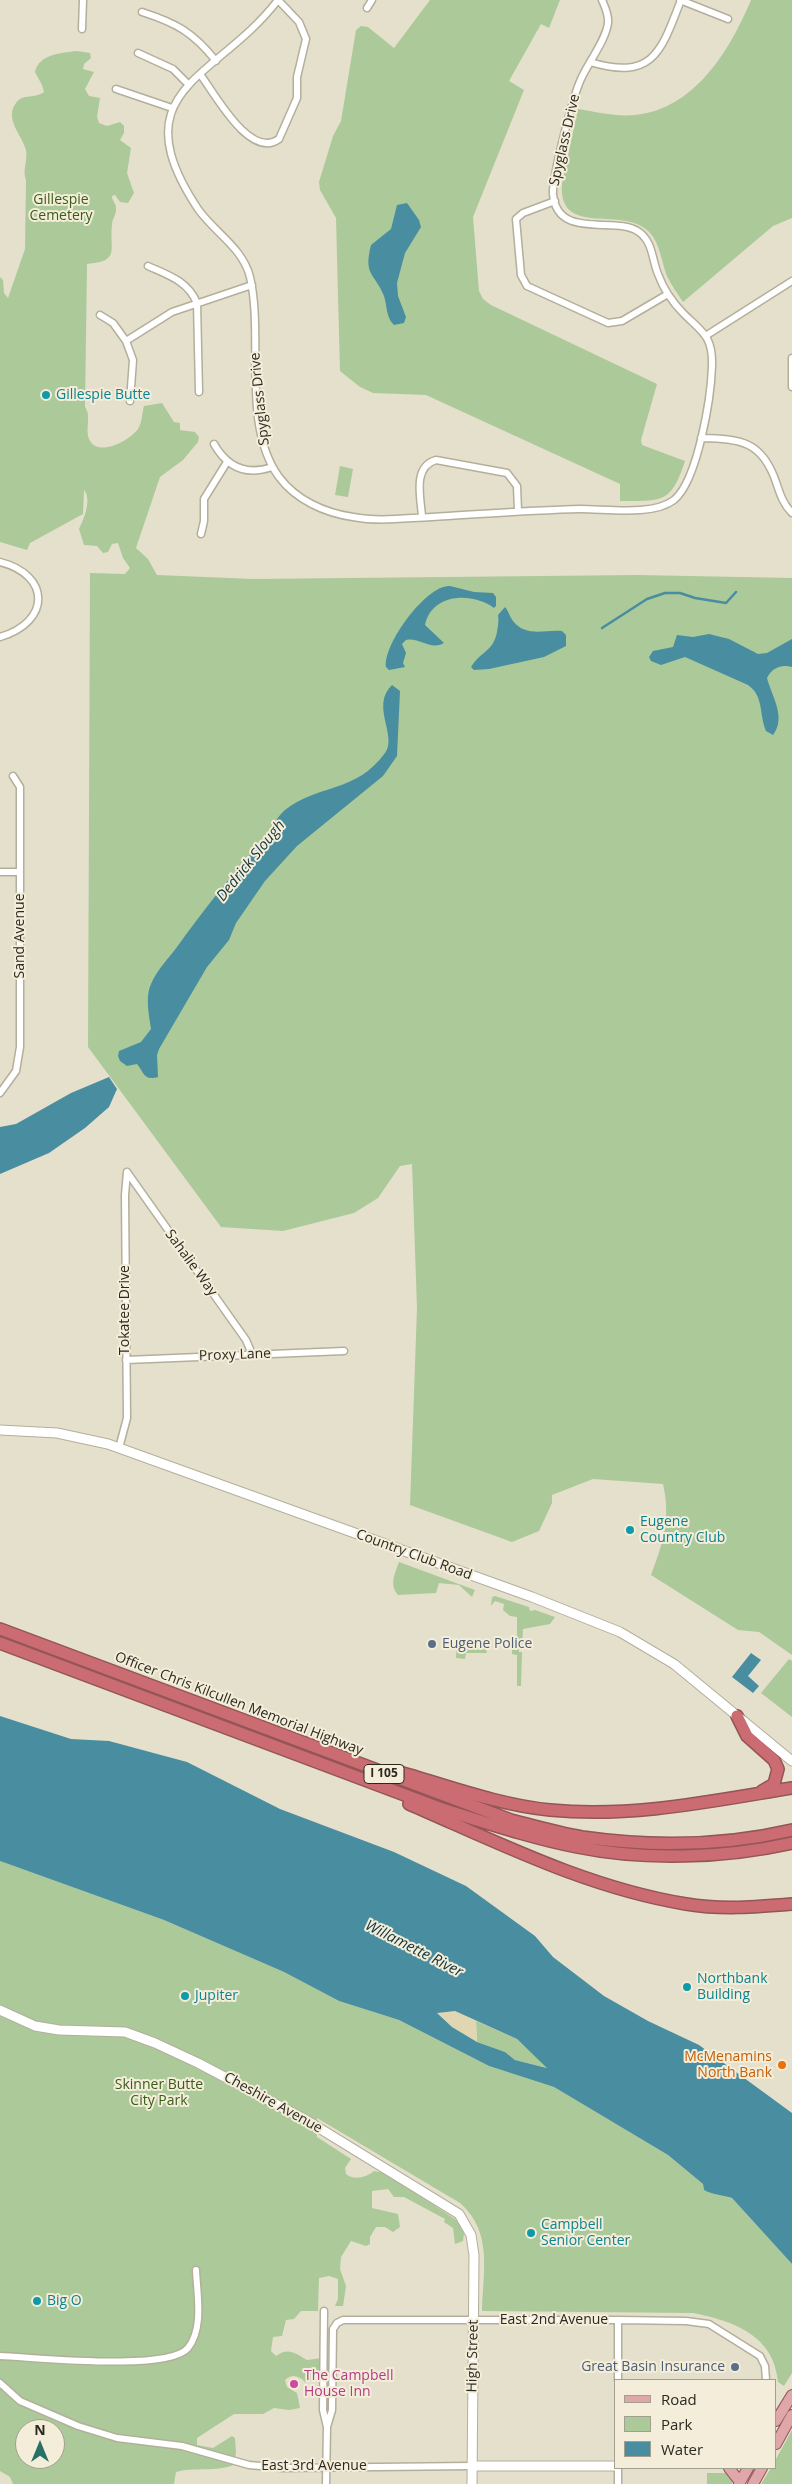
<!DOCTYPE html>
<html>
<head>
<meta charset="utf-8">
<style>
  body { margin:0 }
  #map { position:relative; width:792px; height:2484px; overflow:hidden; background:#e5e0cc; font-family:"Open Sans",sans-serif }
  canvas { display:block }
  .legend { position:absolute; left:614px; top:2379px; width:162px; height:90px; box-sizing:border-box; background:#f3edd9; border:1px solid #a39f8f; margin:0; padding:6px 9px; list-style:none; font-size:15px; color:#2b2921 }
  .legend li { display:flex; align-items:center; gap:10px; height:25px }
  .legend b { width:25px; border:1px solid #a39f8f }
  .north { position:absolute; left:15px; top:2419px; width:50px; height:50px; box-sizing:border-box; background:#f3edd9; border:1px solid #a39f8f; border-radius:50%; rotate:0deg; font-size:14px; font-weight:700; line-height:20px; text-align:center; color:#2b2921 }
  .north::after { content:''; display:block; margin:auto; width:18px; height:22px; background:#287169; clip-path:polygon(50% 0,100% 100%,50% 72%,0 100%) }
</style>
</head>
<body>
<div id="map">
<canvas width="792" height="2484"></canvas>
<ul class="legend">
<li><b style="height:6px;background:#e0a7ab"></b>Road</li>
<li><b style="height:14px;background:#acc999"></b>Park</li>
<li><b style="height:14px;background:#488da0"></b>Water</li>
</ul>
<div class="north">N</div>
</div>
<script>
const c = document.querySelector('canvas').getContext('2d');
c.lineJoin = 'round';
function paint(path, color) {
  c.fillStyle = color;
  c.fill(path, 'evenodd');
}
function stroke(path, color, width, dash) {
  c.strokeStyle = color;
  c.lineWidth = width;
  c.lineCap = dash ? 'butt' : 'round';
  c.setLineDash(dash || []);
  c.stroke(path);
}
function label(font, color, halo, rows, align = 'center') {
  c.font = font + ' "Open Sans",sans-serif';
  c.lineWidth = 4;
  c.setLineDash([]);
  c.textBaseline = 'middle';
  c.strokeStyle = halo;
  c.fillStyle = color;
  for (const [text, x, y, turn = 0] of rows) {
    c.save();
    c.translate(x, y);
    c.rotate((+turn || 0) * Math.PI / 180);
    c.textAlign = isNaN(turn) ? turn : align;
    if (halo) c.strokeText(text, 0, 0);
    c.fillText(text, 0, 0);
    c.restore();
  }
}
paint(new Path2D(`
  M430 0H560L549 28 541 24 509 81 524 90 473 217 479 291 483 299 491 305 657 384 641 440 642 445 685 461C671 504 662 501 620 501V484L426 395 373 393 360 387 340 371 336 218 320 190 319 182 333 136 341 121 356 30 361 26 368 27 394 48Z
  M751 0H792V218L773 226 683 302C677 293 671 285 667 276 660 258 660 236 641 226 614 210 558 234 562 184L578 109C597 112 616 117 635 115 695 109 730 50 751 0Z
  M77 51 90 53 91 58 84 64 83 69 94 72 85 89 89 96 100 98 97 117 99 123 107 126 120 122 124 126V133L120 140 131 148 127 173 134 193 128 203 120 202 115 195 112 196C112 201 117 204 116 210 116 215 112 219 112 225 109 250 121 261 87 264L85 407C92 416 84 431 90 441 100 457 130 440 138 429 142 423 142 413 144 406L162 403 174 422 180 423V430L195 432 199 437 198 442 183 460 160 477 136 548 148 559 157 575 253 579 638 575 792 578V1655L759 1632 738 1630 651 1575C663 1543 671 1519 663 1484L593 1479 552 1495V1503L539 1531 512 1542 410 1505 417 1308 412 1164 400 1166 378 1198 354 1213 283 1231 221 1227 88 1047 90 573 125 574 130 568 123 558 118 543 112 544 108 552 103 553 97 546 84 545 79 529C84 519 92 499 84 490L83 514 30 543 27 550 0 542V277L3 280 4 293 8 298 25 249 26 180C22 171 28 160 26 150 22 135 4 119 16 103 23 93 35 99 44 92L42 85 35 72C39 54 61 53 77 51Z
  M340 466 353 469 348 497 335 495Z
  M399 1562 475 1590 472 1597 459 1585 439 1583 436 1593 398 1595C389 1585 395 1573 399 1562Z
  M495 1596 529 1607 530 1611 535 1610 555 1617 550 1624 523 1629 522 1647 519 1648V1652H522L521 1686H517V1655L512 1654V1648H517V1617L510 1616 503 1610 504 1604 495 1601 491 1606 492 1597Z
  M457 1638 486 1649 487 1653H466L465 1659 456 1658Z
  M789 1659 792 1661V1717L761 1693Z
  M0 1861 164 1920 284 1972 339 2001 399 2020 489 2066 554 2087 668 2155 703 2184 704 2190C713 2195 723 2195 732 2198L792 2264V2373L784 2386 778 2382C774 2335 733 2321 693 2313L482 2311C483 2271 493 2232 460 2203L317 2118V2137L351 2159 345 2168 346 2174C354 2181 367 2177 374 2171L385 2173 458 2221 464 2233 463 2241 455 2244 453 2228 444 2222 445 2219 404 2197H394L388 2189 372 2191V2208L398 2214 400 2227 393 2232 385 2227H376L370 2237V2244L366 2246 351 2241 341 2257 340 2269 346 2286 343 2306H335L338 2299V2279L329 2276 319 2278 318 2311H301L294 2319 286 2320 282 2336 273 2337 271 2351 276 2356C288 2347 295 2353 307 2360L322 2358 324 2365 317 2379 305 2382C299 2376 292 2373 285 2380L287 2387 297 2393 300 2408 289 2410 274 2408 263 2414H234L197 2438V2445L213 2448 232 2436 235 2438 236 2453 233 2465C219 2472 192 2467 176 2472L174 2484H13L10 2477 0 2471ZM25 2429H55V2459H25Z
  M476 2021 517 2039 548 2068 515 2060 505 2052 477 2042Z
  M792 2430V2484H761L771 2468H776V2459Z
  M707 2473H728L733 2479 732 2484H707Z`), '#acc999');
paint(new Path2D(`
  M455 2011 476 2021 477 2042 452 2027 437 2012Z`), '#e0d6b2');
paint(new Path2D(`
  M407 203 419 220 421 227 405 253 397 283 398 296 406 317 404 323 394 325C386 318 387 305 384 296 375 273 363 276 371 245L391 229 397 205Z
  M450 586 474 592 493 593 496 597V606L494 608C472 592 432 593 425 625L444 643C430 651 420 637 406 640L402 644 406 653 403 663 405 667 389 670 386 667C383 644 427 584 450 586Z
  M505 607C509 612 510 617 513 621 526 638 546 629 562 631L566 635V646L544 657 489 669 474 670 471 667C481 651 493 652 497 632 498 625 499 622 498 615Z
  M709 634 729 639 758 654 767 653 792 639V667C781 664 772 668 767 678 771 695 787 717 773 735L766 731C759 714 764 696 748 685L685 657 661 665 651 661 649 657 653 651 673 647 677 635 693 637Z
  M392 685 400 691 397 756 383 776 297 846 265 881 236 923 229 940 207 967 159 1049 157 1055 158 1077C143 1081 144 1072 137 1064L127 1066 120 1061 118 1056 119 1051 141 1042 151 1029C149 1015 145 997 151 984 157 970 168 959 177 947 205 908 233 873 265 838 272 830 276 817 285 810 318 784 356 793 385 753 398 736 370 706 392 685Z
  M109 1077 117 1089 109 1107 85 1128 49 1153 0 1174V1127L16 1124 71 1093Z
  M751 1653 761 1660 748 1676 759 1686 753 1693 732 1677Z
  M0 1716 71 1739 109 1741 187 1762 280 1809 394 1852 466 1886 535 1936 553 1957 604 1996 648 2021 699 2045 792 2113V2264L732 2198C723 2195 713 2195 704 2190L703 2184 668 2155 554 2087 489 2066 399 2020 339 2001 284 1972 164 1920 0 1861ZM455 2011 517 2039 547 2068 515 2060 505 2052 477 2042 452 2027 437 2013Z`), '#488da0');
stroke(new Path2D(`
  M602 628 647 599 665 593H680L695 598 726 603 736 592`), '#488da0', 2.5);
const street = new Path2D(`
  M278 0C217 80 118 88 198 209 214 232 243 248 250 277 264 336 241 425 279 477 296 500 325 513 353 517 379 522 406 518 432 517 482 514 531 510 581 509 607 509 653 516 674 500 698 480 711 397 712 366 713 336 702 332 684 314 673 303 663 288 658 274 652 260 653 242 639 232 616 215 557 241 553 194 552 177 573 96 581 79 588 63 606 40 608 23 609 15 605 7 602 0
  M680 0 728 19
  M367 8 372 0
  M142 12C176 23 193 32 216 61
  M82 29 83 0
  M138 53 173 69 188 84
  M590 62C653 81 661 52 681 0
  M200 74C215 94 250 160 279 139L297 98V77L306 39 299 22 278 0
  M116 89 172 108
  M555 201 523 213 516 219 521 275 527 286 608 323 622 321 668 294
  M148 266C168 275 188 281 197 303L199 392
  M100 315 113 323 126 341 172 312 252 285
  M707 335 792 281
  M126 341 133 360 130 401
  M792 358V387
  M701 438C741 439 762 441 776 482 780 494 783 504 792 513
  M214 444C227 467 246 476 272 467
  M422 517C421 498 412 467 436 460L507 473 517 486 518 511
  M201 534 204 521V499L227 462
  M0 562C51 575 51 622 0 637
  M0 872H20
  M0 1093 16 1071 20 1047V787L13 776
  M127 1172 246 1340 252 1354
  M126 1360 344 1351
  M119 1448 127 1418 125 1195 127 1172
  M324 2311 323 2410 327 2427 326 2484
  M618 2320V2380
  M0 2356C33 2357 168 2372 188 2348 204 2328 197 2294 196 2270
  M0 2383 20 2401 78 2426 117 2438 182 2446 249 2465 283 2468 472 2466
  M327 2427 332 2410 333 2329 337 2323 343 2320H618L686 2321 709 2324 760 2356 765 2366 766 2380
  M618 2484V2468`);
const secondary = new Path2D(`
  M0 1430 57 1433 108 1444 532 1597 620 1632 674 1664 792 1761
  M0 2010 35 2026 59 2030 125 2032 155 2043 198 2063 306 2120 459 2214 471 2235 474 2255 472 2484
  M472 2466H616`);
const primary = new Path2D(`
  M776 2421 792 2395
  M776 2444 792 2415
  M729 2468 740 2482
  M739 2484 748 2468
  M753 2484 762 2468`);
const highway = new Path2D(`
  M0 1629 511 1820C534 1826 558 1833 582 1837 652 1847 723 1846 792 1830
  M0 1643 442 1809C487 1823 531 1838 577 1847 645 1861 725 1858 792 1843
  M737 1716 747 1736 774 1760 778 1769 774 1784 762 1791
  M396 1771C446 1785 498 1805 550 1810 632 1818 712 1801 792 1788
  M409 1804C499 1843 588 1888 686 1904 721 1910 757 1907 792 1904`);
stroke(street, '#b3af9b', 9);
stroke(secondary, '#b3af9b', 11);
stroke(primary, '#935556', 12);
stroke(highway, '#935556', 14);
stroke(street, '#fff', 6);
stroke(secondary, '#fff', 9);
stroke(primary, '#e0a7ab', 10);
stroke(highway, '#cb6c73', 11);
for (const [x, y, r, color] of [
  [46,395,5,"#0f9aa8"],
  [630,1530,5,"#0f9aa8"],
  [432,1644,5,"#5c6f8a"],
  [687,1987,5,"#0f9aa8"],
  [185,1996,5,"#0f9aa8"],
  [782,2065,5,"#e8710a"],
  [531,2233,5,"#0f9aa8"],
  [37,2301,5,"#0f9aa8"],
  [735,2367,5,"#5c6f8a"],
  [294,2384,5,"#d1479c"]
]) {
  const dot = new Path2D();
  dot.arc(x, y, r, 0, 2 * Math.PI);
  c.fillStyle = color;
  c.fill(dot);
  stroke(dot, '#f3edd9', 2);
}
for (const [x, y, w] of [
  [384,1774,40]
]) {
  const box = new Path2D();
  box.roundRect(x - w / 2, y - 9.5, w, 19, 4);
  c.fillStyle = '#f3edd9';
  c.fill(box);
  stroke(box, '#2b2921', 1);
}
label('bold 12px', '#2b2921', null, [
  ["I 105",384,1774]
]);
label('14px', '#2b2921', '#f3edd9', [
  ["Spyglass Drive",565,140,-77],
  ["Spyglass Drive",260,399,-96],
  ["Sand Avenue",20,936,-90],
  ["Sahalie Way",191,1263,54],
  ["Tokatee Drive",125,1310,-90],
  ["Proxy Lane",235,1355,-2],
  ["Country Club Road",414,1555,20],
  ["Officer Chris Kilcullen Memorial Highway",239,1704,21],
  ["Cheshire Avenue",273,2103,29],
  ["East 2nd Avenue",554,2320],
  ["High Street",473,2356,-89],
  ["East 3rd Avenue",314,2466]
]);
label('14px', '#395d18', '#f3edd9', [
  ["Gillespie",61,200],
  ["Cemetery",61,216],
  ["Skinner Butte",159,2085],
  ["City Park",159,2101]
]);
label('14px', '#0d838f', '#f3edd9', [
  ["Gillespie Butte",56,395],
  ["Eugene",640,1522],
  ["Country Club",640,1538],
  ["Northbank",697,1979],
  ["Building",697,1995],
  ["Jupiter",195,1996],
  ["Campbell",541,2225],
  ["Senior Center",541,2241],
  ["Big O",47,2301]
], 'left');
label('14px', '#4e5e75', '#f3edd9', [
  ["Eugene Police",442,1644],
  ["Great Basin Insurance",725,2367,"right"]
], 'left');
label('14px', '#c56008', '#f3edd9', [
  ["McMenamins",772,2057],
  ["North Bank",772,2073]
], 'right');
label('14px', '#b23c85', '#f3edd9', [
  ["The Campbell",304,2376],
  ["House Inn",304,2392]
], 'left');
label('italic 15px', '#12343d', '#f3edd9', [
  ["Dedrick Slough",251,861,-51],
  ["Willamette River",414,1949,27]
]);
</script>
</body>
</html>
